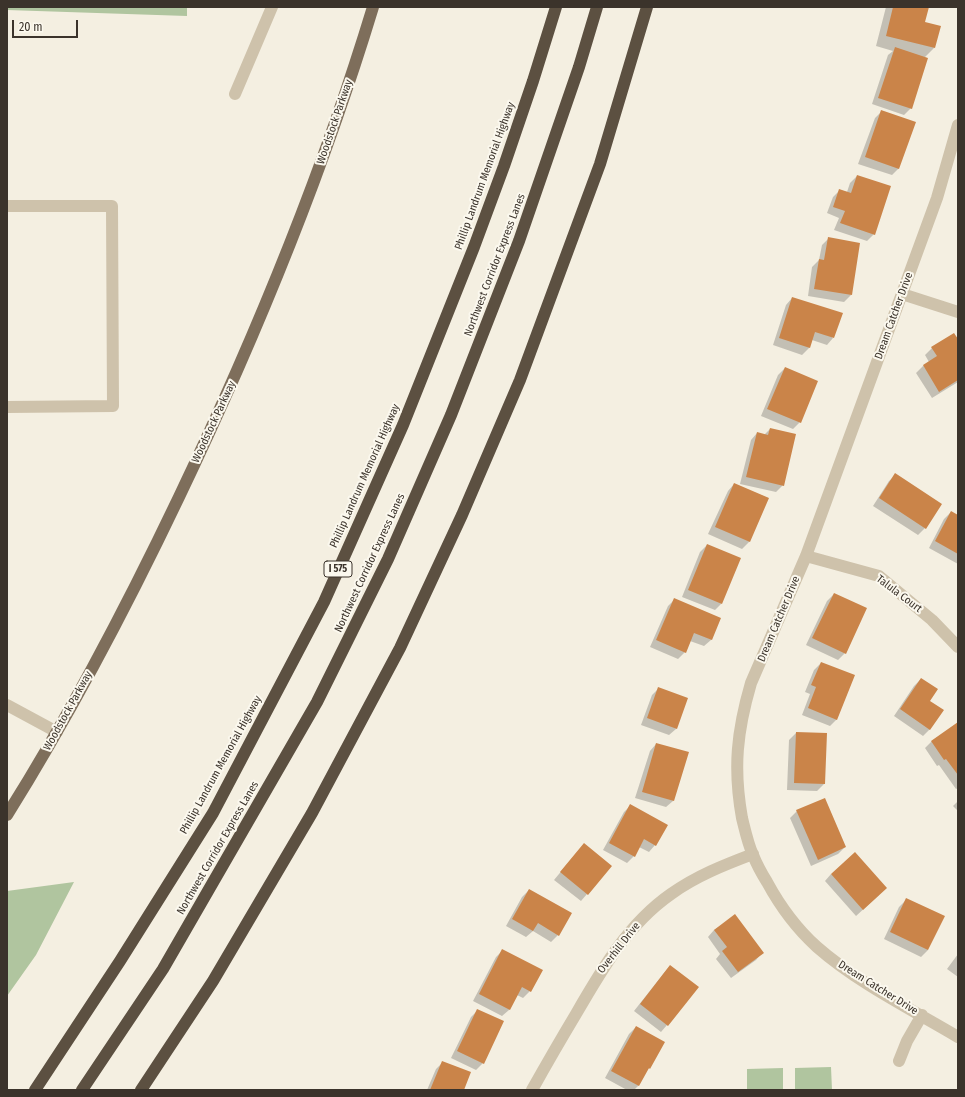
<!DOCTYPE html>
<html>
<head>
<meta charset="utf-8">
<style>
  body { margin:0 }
  #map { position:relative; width:965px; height:1097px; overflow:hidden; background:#f4efe1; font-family:"Fira Sans Condensed",sans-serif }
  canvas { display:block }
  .frame { position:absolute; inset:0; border:8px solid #3b332b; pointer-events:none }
  .scale { position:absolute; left:12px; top:20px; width:66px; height:18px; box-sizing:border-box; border:2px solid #3b332b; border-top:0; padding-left:5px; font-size:12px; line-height:14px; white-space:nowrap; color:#3b332b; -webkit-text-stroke:3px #fbf8ee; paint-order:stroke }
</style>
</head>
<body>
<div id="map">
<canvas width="965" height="1097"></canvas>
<div class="frame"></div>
<div class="scale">20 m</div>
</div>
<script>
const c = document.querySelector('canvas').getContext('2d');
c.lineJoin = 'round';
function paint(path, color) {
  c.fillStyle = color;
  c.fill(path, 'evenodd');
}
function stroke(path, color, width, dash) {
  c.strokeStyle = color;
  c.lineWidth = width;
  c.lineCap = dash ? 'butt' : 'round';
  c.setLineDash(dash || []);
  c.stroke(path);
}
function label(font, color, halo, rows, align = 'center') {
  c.font = font + ' "Fira Sans Condensed",sans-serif';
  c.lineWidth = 4;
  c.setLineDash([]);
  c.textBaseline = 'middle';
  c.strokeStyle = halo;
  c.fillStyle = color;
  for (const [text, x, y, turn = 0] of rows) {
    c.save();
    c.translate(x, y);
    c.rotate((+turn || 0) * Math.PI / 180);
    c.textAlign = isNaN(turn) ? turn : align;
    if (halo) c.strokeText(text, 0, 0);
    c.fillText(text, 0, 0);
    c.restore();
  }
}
paint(new Path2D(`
  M7 7H187V16L7 10Z
  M74 882 36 955 7 996V891Z
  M831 1067 832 1090H795V1068Z
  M783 1068V1090H747V1069Z`), '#b0c59f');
paint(new Path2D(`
  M886 7H928L924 23 934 48 924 58 911 108 904 115 872 104 888 55 893 51 876 46Z
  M882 111 899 168 892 175 858 164 875 118Z
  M857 176 874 234 867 241 834 230 839 218 827 213 833 197 840 190 847 192 850 183Z
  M829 238 851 295 844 302 808 296 812 267 819 260 822 245Z
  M792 298 833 338 827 345 812 340 809 348 802 355 773 345 786 305Z
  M958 341V382L932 398 916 373 923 366 929 362 925 355 932 348Z
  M785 368 800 422 793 429 761 416 778 375Z
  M770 429 783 485 776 492 740 484 751 440 757 433 764 435Z
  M896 475 925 528 918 535 873 506 889 481Z
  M734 484 768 498 749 542 742 549 708 534 728 491Z
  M951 512 958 516V564L929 548 944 519Z
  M707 545 721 604 715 610 682 597 700 552Z
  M834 594 845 653 838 660 806 645 827 601Z
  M674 600 720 619 711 640 704 646 690 641 685 652 678 659 650 647 668 606Z
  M821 663 837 719 830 726 802 715 810 694 805 692 814 670Z
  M921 679 930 729 923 736 894 716 914 686Z
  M659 688 676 729 669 735 641 725 652 695Z
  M958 723V788L956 789 939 765 937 766 925 748 932 741Z
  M796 733 826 734 824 784 817 791 787 790 789 740Z
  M656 744 673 801 666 807 635 798 650 751Z
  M958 801V811L953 806Z
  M630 806 655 845 649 852 639 847 634 856 627 863 603 850 624 812Z
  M797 811 845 847 838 854 811 866 790 818Z
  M578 851 587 894 581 901 554 880Z
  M831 874 879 895 856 916 825 881Z
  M529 890 558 935 551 942 533 931 526 937 506 926 522 897Z
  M906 900 928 950 921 957 884 939 899 907Z
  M735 916 762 953 756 960 731 978 716 959 720 954 708 937 714 930Z
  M503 950 530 991 523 998 517 995 509 1010 502 1016 473 1001 496 957Z
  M958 954V977L947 969Z
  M670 966 667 1025 661 1032 634 1011 664 973Z
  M478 1010 483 1063 476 1070 451 1058 471 1017Z
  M636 1027 663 1042 649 1068 645 1073 638 1086 634 1090H627L605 1078 629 1034Z
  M443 1062 463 1090H427L436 1069Z`), '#0003');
paint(new Path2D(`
  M893 7H929L925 22 941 26 935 48 886 36Z
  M895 47 928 58 912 109 878 98Z
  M881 110 916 122 899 169 865 157Z
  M857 175 891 186 875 235 840 223 845 211 833 207 839 189 851 193Z
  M828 237 860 243 852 295 814 289 819 259 824 260Z
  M792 297 843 313 834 338 815 332 810 348 779 338Z
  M954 333 958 339V380L939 392 923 365 937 356 931 347Z
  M785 367 818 381 801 423 767 409Z
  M770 428 796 434 784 486 746 477 757 432 768 435Z
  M895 473 942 504 926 529 879 498Z
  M734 483 769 498 750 542 715 527Z
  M951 511 958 515V554L935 541Z
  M707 544 741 558 722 604 688 590Z
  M834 593 867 608 846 654 812 638Z
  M674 598 721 618 712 640 694 633 686 653 656 640Z
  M821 662 855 675 837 720 808 708 816 687 811 685Z
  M921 678 938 689 930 701 944 710 930 730 900 709Z
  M658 687 688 698 677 729 647 718Z
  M958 722V775L946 759 944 760 931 741Z
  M796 732 827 733 825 784 794 783Z
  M656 743 689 752 674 801 642 792Z
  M825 798 846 847 818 860 796 810Z
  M630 804 668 825 656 846 644 839 635 857 609 843Z
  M584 843 612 866 588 895 560 872Z
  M855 852 887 888 863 910 831 874Z
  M529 889 572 913 559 936 538 923 533 931 512 919Z
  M906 898 945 916 928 950 890 932Z
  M735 914 764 953 738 972 722 951 727 947 714 930Z
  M502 949 543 970 531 992 522 987 510 1010 479 994Z
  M670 965 699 987 668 1026 640 1004Z
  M477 1009 504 1021 484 1064 457 1051Z
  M636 1026 665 1042 650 1069 649 1068 639 1086 611 1071Z
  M442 1061 471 1072 464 1090H430Z`), '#ca8449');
stroke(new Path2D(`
  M235 94 272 7
  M958 125 937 198 806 556 751 683C737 731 733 768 742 818 745 830 748 844 753 855 757 865 762 874 767 882 780 906 797 929 817 947 858 983 911 1009 958 1037
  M7 206H112L113 406 7 407
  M902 294 958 312
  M806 556 879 576 932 620 958 647
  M7 705 57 732
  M899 1061 907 1041 922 1015
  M532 1090C546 1065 561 1039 576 1014 602 969 628 924 671 894 696 876 724 865 753 854`), '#cec2ab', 12);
stroke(new Path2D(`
  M7 815C71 713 127 606 179 497 255 338 322 175 373 7`), '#7e6e5b', 12);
stroke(new Path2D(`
  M35 1090 120 961 213 813 324 602 403 425 474 247 504 166 533 81 556 7
  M82 1090 163 969 317 702 388 559 451 415 519 241 579 67 597 7
  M141 1090 213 981 312 813 400 648 462 515 520 380 600 164 647 7`), '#5c5041', 12);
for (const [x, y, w] of [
  [338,569,28]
]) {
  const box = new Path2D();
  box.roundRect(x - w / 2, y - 8, w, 16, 3);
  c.fillStyle = '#fbf8ee';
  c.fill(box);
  stroke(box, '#3b332b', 1);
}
label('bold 10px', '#3b332b', null, [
  ["I 575",338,569]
]);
label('11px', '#3b332b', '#fbf8ee', [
  ["Woodstock Parkway",335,122,-71],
  ["Phillip Landrum Memorial Highway",485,176,-70],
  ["Northwest Corridor Express Lanes",495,265,-69],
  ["Dream Catcher Drive",894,316,-70],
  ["Woodstock Parkway",214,422,-65],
  ["Phillip Landrum Memorial Highway",365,476,-66],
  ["Northwest Corridor Express Lanes",370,563,-65],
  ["Talula Court",899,594,37],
  ["Dream Catcher Drive",779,619,-67],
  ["Woodstock Parkway",68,711,-61],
  ["Phillip Landrum Memorial Highway",221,765,-61],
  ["Northwest Corridor Express Lanes",218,848,-60],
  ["Overhill Drive",619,948,-52],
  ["Dream Catcher Drive",878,988,32]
]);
</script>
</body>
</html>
